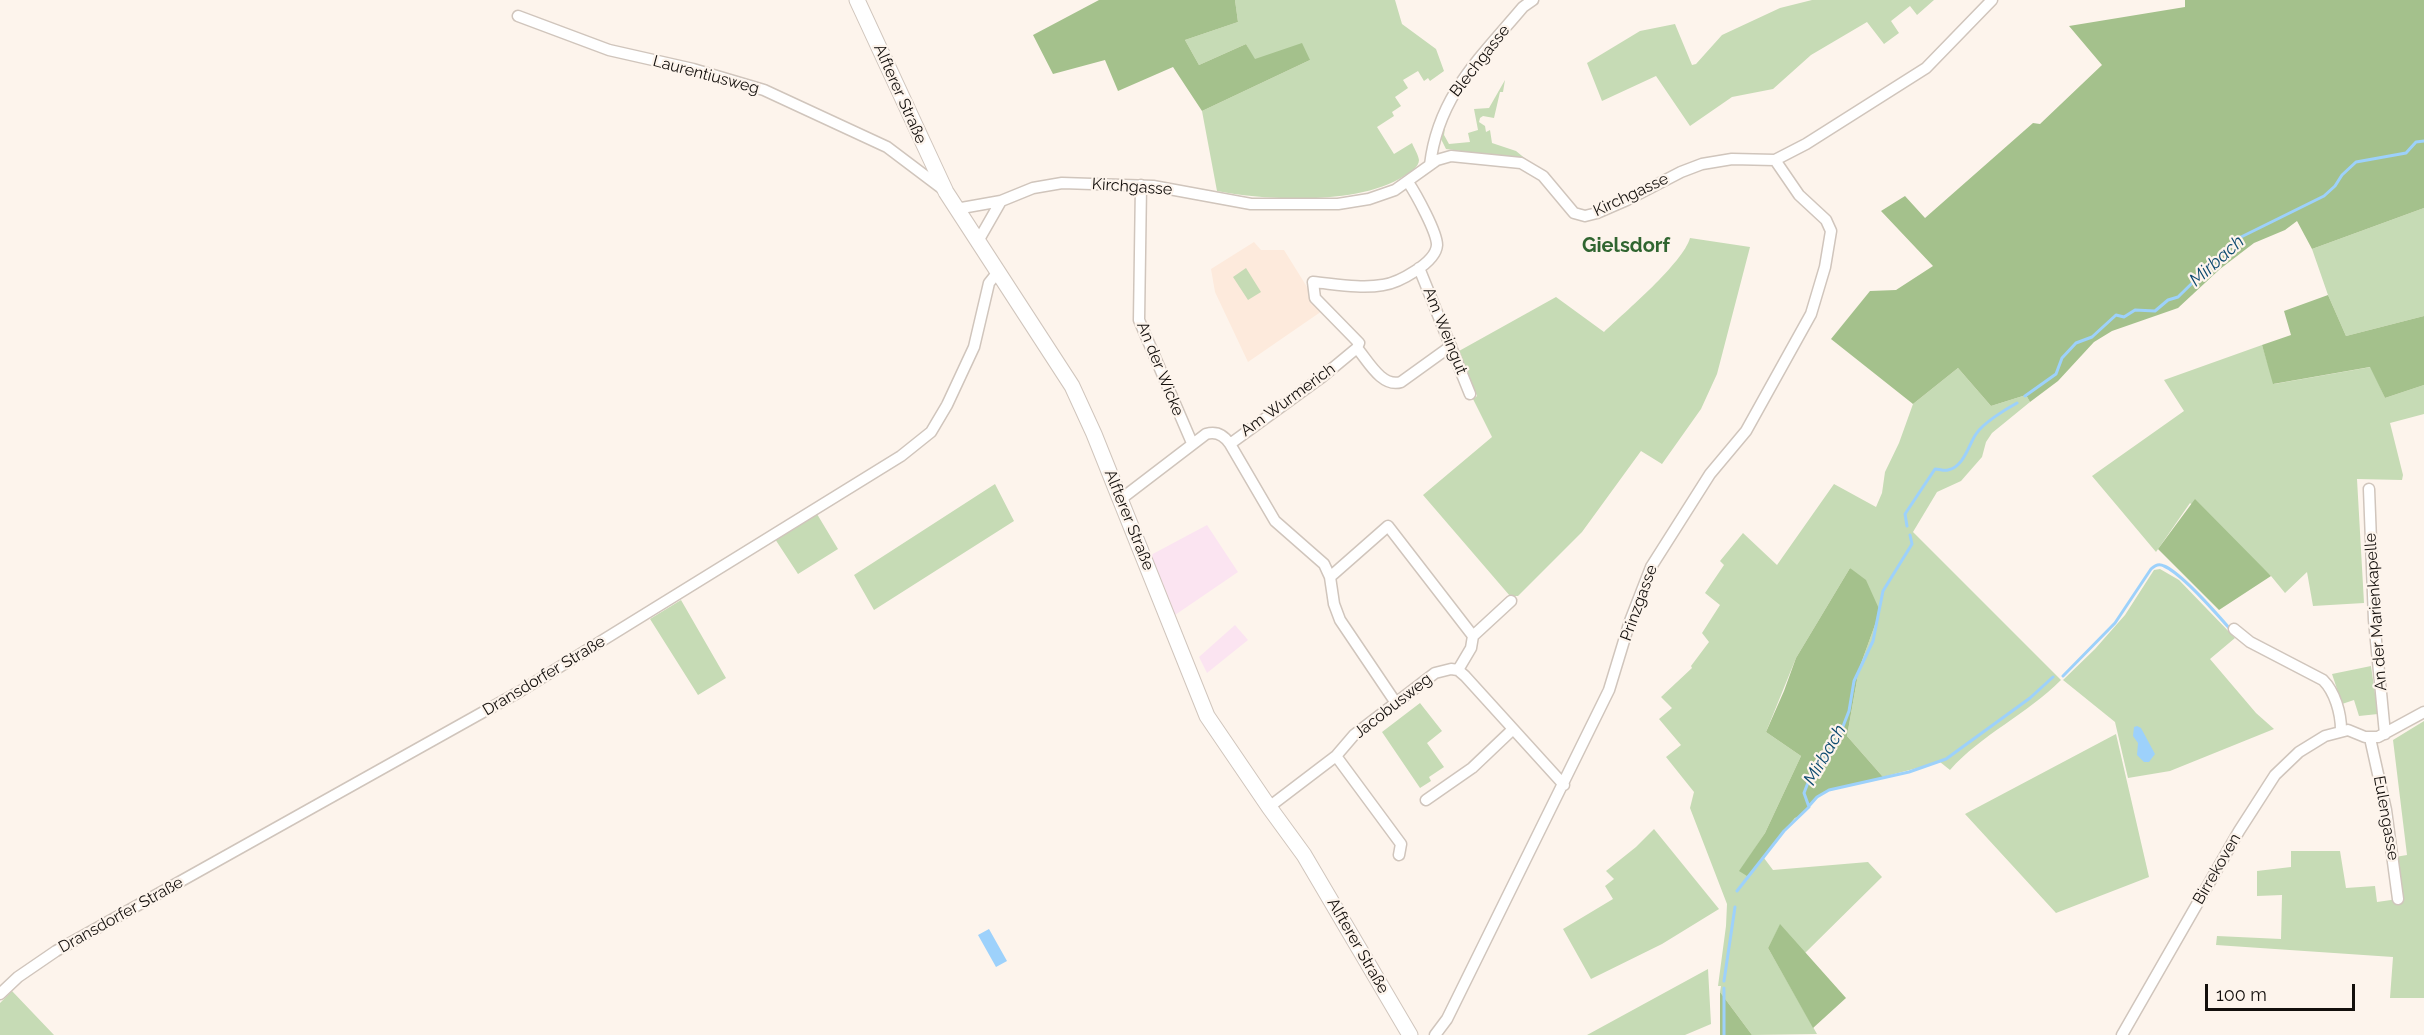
<!DOCTYPE html>
<html>
<head>
<meta charset="utf-8">
<style>
  body { margin:0 }
  #map { position:relative; width:2424px; height:1035px; overflow:hidden; background:#fdf4ec; font-family:Raleway,sans-serif }
  canvas { display:block }
  .scale { position:absolute; left:2205px; top:984px; width:150px; height:27px; box-sizing:border-box; border:3px solid #130f0c; border-top:0; padding-left:8px; font-size:18px; line-height:21px; white-space:nowrap; color:#130f0c; -webkit-text-stroke:4px #fdf4ec; paint-order:stroke }
</style>
</head>
<body>
<div id="map">
<canvas width="2424" height="1035"></canvas>
<div class="scale">100 m</div>
</div>
<script>
const c = document.querySelector('canvas').getContext('2d');
c.lineJoin = 'round';
function paint(path, color) {
  c.fillStyle = color;
  c.fill(path, 'evenodd');
}
function stroke(path, color, width, dash) {
  c.strokeStyle = color;
  c.lineWidth = width;
  c.lineCap = dash ? 'butt' : 'round';
  c.setLineDash(dash || []);
  c.stroke(path);
}
function label(font, color, halo, rows, align = 'center') {
  c.font = font + ' Raleway,sans-serif';
  c.lineWidth = 4.5;
  c.setLineDash([]);
  c.textBaseline = 'middle';
  c.strokeStyle = halo;
  c.fillStyle = color;
  for (const [text, x, y, turn = 0] of rows) {
    c.save();
    c.translate(x, y);
    c.rotate((+turn || 0) * Math.PI / 180);
    c.textAlign = isNaN(turn) ? turn : align;
    if (halo) c.strokeText(text, 0, 0);
    c.fillText(text, 0, 0);
    c.restore();
  }
}
paint(new Path2D(`
  M1207 525 1238 572 1175 615 1149 556Z
  M1235 625 1248 640 1207 673 1199 657Z`), '#fbe4f1');
paint(new Path2D(`
  M1254 242 1261 250H1284L1322 311 1248 362 1215 292 1211 269Z`), '#fdeadc');
paint(new Path2D(`
  M1235 0H1395L1402 24 1436 49 1444 71 1430 81 1428 78 1424 81 1418 71 1403 80 1408 88 1395 97 1401 106 1392 112 1394 116 1377 127 1394 154 1412 143C1414 148 1418 154 1419 160 1419 167 1410 173 1404 176 1360 205 1268 201 1217 191L1202 111 1310 60 1254 59 1246 44 1199 65 1185 40 1238 22Z
  M1812 0H1934L1917 15 1910 6 1891 21 1899 33 1884 44 1867 22 1811 55 1773 89 1732 97 1690 126 1656 76 1602 101 1587 63 1640 31 1675 24 1692 65 1696 64 1722 35 1780 8Z
  M1505 80 1503 92H1500L1494 118 1483 116 1480 118 1479 122 1485 126 1486 132 1490 130 1492 143 1516 151 1527 160 1446 149 1440 137 1446 121 1444 135 1449 144 1470 142 1468 133 1478 130 1474 109 1489 108Z
  M2424 208V316L2346 336 2328 295 2312 249Z
  M1690 238 1750 247 1717 374 1701 409 1662 464 1641 451 1582 532 1518 596H1510L1423 495 1492 437 1473 399 1477 396 1459 351 1556 297 1604 332C1625 312 1683 263 1690 238Z
  M1246 268 1261 292 1248 300 1233 277Z
  M2262 345 2274 384 2371 367 2385 398 2424 385V414L2390 423 2403 475 2402 480 2357 479 2364 603 2313 606 2307 572 2285 593 2271 576 2190 503 2156 552 2092 476 2184 411 2164 380Z
  M1958 368 1991 406 2026 395 2030 402 1992 433 1986 442 1982 457 1961 481 1937 492 1913 532 2061 680C2027 714 1981 735 1950 770L1940 762 1883 777 1847 736 1859 669 1880 611 1850 568 1796 658 1766 732 1801 756 1765 833 1740 871 1755 870 1764 858 1773 870 1868 862 1882 877 1804 954 1780 925 1768 948 1817 1034 1752 1035 1720 992 1721 986H1718L1726 926 1727 904 1690 808 1694 792 1666 757 1681 745 1659 719 1672 708 1661 697 1692 668 1691 666 1709 642 1702 633 1720 605 1705 593 1724 565 1720 561 1743 533 1777 565 1834 484 1876 507 1882 493 1885 472 1899 443 1913 404Z
  M995 484 1014 521 874 610 854 575Z
  M817 514 838 549 798 574 775 539Z
  M2160 569 2179 580 2235 638 2210 659 2256 713 2274 729 2170 771 2128 778 2115 722 2063 680 2095 649 2125 615 2154 570Z
  M681 600 726 678 698 695 650 619Z
  M2371 666 2378 714 2359 716 2354 700 2342 704 2332 674Z
  M1420 703 1442 731 1427 743 1444 767 1429 777 1431 781 1420 788 1382 732Z
  M2424 721V998H2390L2393 957 2216 945 2217 936 2281 939 2282 895 2257 896V871L2291 867V851H2340L2346 888 2375 886 2377 902 2398 899 2395 857 2407 855 2393 740Z
  M2116 734 2149 877 2056 913 1965 814Z
  M1654 829 1719 909 1662 944 1591 979 1563 929 1613 899 1605 886 1614 879 1606 871 1636 847Z
  M1708 969 1711 1024 1685 1035H1587Z
  M12 991 54 1035H0V1003Z`), '#c6dbb5');
paint(new Path2D(`
  M1099 0H1235L1238 22 1185 40 1199 65 1246 44 1255 59 1302 43 1310 60 1202 111 1173 67 1118 91 1105 60 1053 74 1033 35Z
  M2185 0H2424V208L2312 249 2297 221 2285 230 2254 243 2220 269 2178 308 2112 331 2094 342 2058 381 2030 402 2026 395 1991 406 1958 368 1913 404 1831 339 1870 291 1896 290 1933 266 1881 211 1905 196 1925 218 2033 123 2040 124 2102 65 2069 26 2185 7Z
  M2328 295 2346 336 2424 316V385L2385 398 2370 367 2273 384 2262 345 2291 335 2284 311Z
  M2195 499 2271 576 2219 610 2158 549Z
  M1850 568 1866 580 1880 611 1859 669 1847 736 1883 777 1829 790 1817 796 1802 815 1795 818 1784 831 1755 870 1747 876 1739 871 1765 833 1801 756 1766 732 1784 691 1796 658Z
  M1780 924 1846 998 1813 1028 1768 948Z
  M1720 992 1752 1035H1720Z`), '#a4c18c');
paint(new Path2D(`
  M2137 726 2141 728 2155 754 2149 762H2144L2137 755 2138 743 2133 736 2134 727Z
  M989 929 1007 961 996 967 978 935Z`), '#9dd1fb');
stroke(new Path2D(`
  M2025 396 2056 374 2062 358 2076 343 2092 337 2116 315 2124 317 2135 310 2155 311 2168 300 2178 297 2237 239 2324 196 2335 186 2342 175 2356 162 2406 153 2416 142 2424 141
  M1907 526 1905 514 1935 469C1940 469 1943 471 1948 470 1964 467 1969 444 1976 434 1983 423 2006 409 2017 403
  M2063 676 2115 623 2151 569C2155 565 2159 563 2164 566 2181 573 2217 614 2230 629
  M1809 806 1817 797 1829 790 1909 772 1946 759 2030 698 2053 677
  M1737 891 1784 831 1809 807 1804 793 1809 780 1821 766 1840 734 1849 711 1854 681 1873 641 1883 591 1912 544 1910 535
  M1724 981 1735 907
  M1724 1035V988`), '#9dd1fb', 3);
const street = new Path2D(`
  M518 16 609 50 693 69 764 90 887 147 944 190
  M1430 165C1438 96 1480 58 1523 7L1533 0
  M1141 185 1139 320 1192 443
  M956 209 1001 201 1033 188 1062 183 1153 186 1251 204H1338L1369 199 1395 190 1437 160 1451 156 1521 163 1543 176 1574 213 1585 216 1597 213 1627 200 1681 172 1702 164 1732 159 1775 160 1806 144 1926 68 1992 0
  M977 243 1001 201
  M1419 268 1470 394
  M1357 348 1359 343 1315 298 1313 282C1335 284 1361 289 1383 285 1398 283 1436 263 1437 245 1437 232 1416 194 1408 182
  M1230 444 1275 521 1324 564 1330 577 1334 604 1340 620 1396 703
  M2369 489 2374 620 2385 734
  M1121 499 1206 434C1216 431 1224 435 1230 444L1322 377 1357 348C1368 361 1382 388 1401 382L1451 346
  M1330 577 1388 526 1473 636
  M2234 629 2250 642 2323 680C2335 692 2341 713 2341 730
  M1458 670 1471 648 1473 636 1511 601
  M2370 738 2386 810 2398 899
  M1336 756 1401 844 1399 855
  M1426 800 1472 768 1512 730
  M1269 807 1336 756 1354 735 1435 673 1451 669 1458 670 1465 676 1564 785
  M0 994 18 977 56 951 519 692 901 456 931 432 947 405 974 347 989 283 997 273
  M1435 1035 1447 1019 1609 690 1630 621 1651 567 1710 474 1746 431 1811 314 1825 267 1831 231 1826 220 1799 195 1775 160
  M2122 1035 2239 831 2275 775 2299 752 2325 736 2348 730 2365 737H2378L2424 712`);
const secondary = new Path2D(`
  M857 0 946 192 1072 386 1094 434 1207 716 1269 807 1304 855 1410 1035`);
stroke(street, '#d0c5bc', 13);
stroke(secondary, '#d0c5bc', 17);
stroke(street, '#fff', 10);
stroke(secondary, '#fff', 15);
label('16px', '#130f0c', '#fdf4ec', [
  ["Blechgasse",1480,61,-52],
  ["Laurentiusweg",706,75,15],
  ["Alfterer Straße",900,94,66],
  ["Kirchgasse",1132,187,4],
  ["Kirchgasse",1631,195,-25],
  ["Am Weingut",1445,331,68],
  ["An der Wicke",1160,369,68],
  ["Am Wurmerich",1288,400,-36],
  ["Alfterer Straße",1129,520,68],
  ["Prinzgasse",1639,603,-70],
  ["An der Marienkapelle",2376,612,-94],
  ["Dransdorfer Straße",544,676,-31],
  ["Jacobusweg",1393,706,-38],
  ["Eulengasse",2386,818,80],
  ["Birrekoven",2217,869,-60],
  ["Dransdorfer Straße",121,915,-29],
  ["Alfterer Straße",1358,946,60]
]);
label('italic 18px', '#0c4a70', '#fdf4ec', [
  ["Mirbach",2217,261,-42],
  ["Mirbach",1825,755,-60]
]);
label('bold 20px', '#306530', '#fdf4ec', [
  ["Gielsdorf",1626,246]
]);
</script>
</body>
</html>
